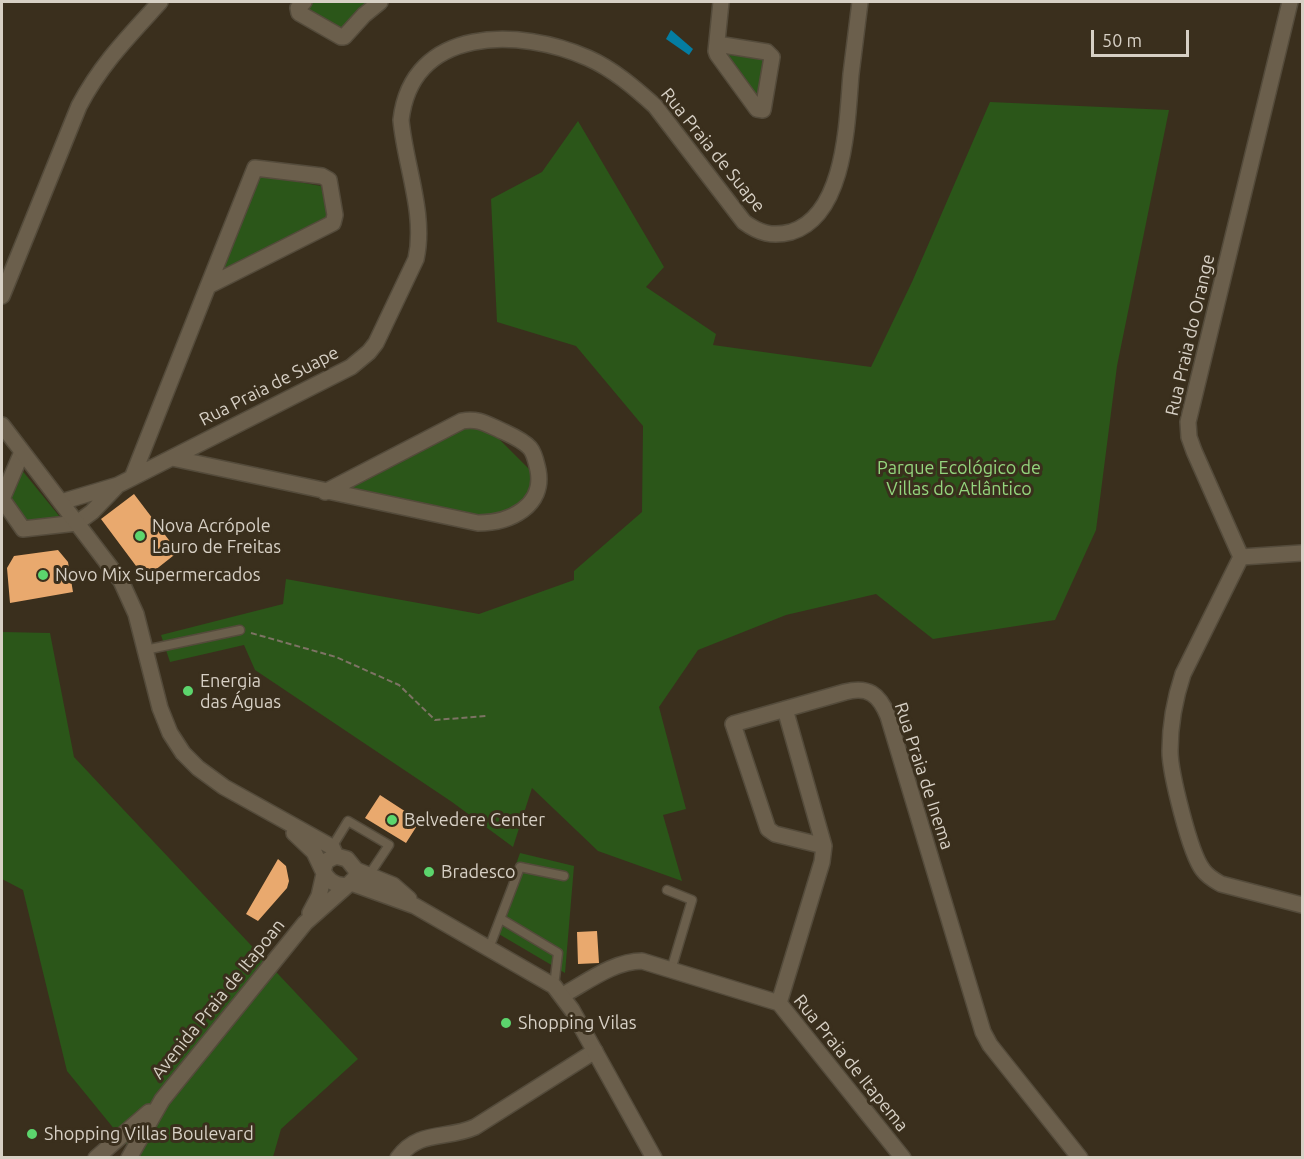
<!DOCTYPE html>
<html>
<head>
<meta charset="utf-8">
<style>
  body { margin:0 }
  #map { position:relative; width:1304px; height:1159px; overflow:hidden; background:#3a2f1d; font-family:Ubuntu,sans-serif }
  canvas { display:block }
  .frame { position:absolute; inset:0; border:3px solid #d7d0c5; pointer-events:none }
  .scale { position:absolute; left:1091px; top:30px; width:98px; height:27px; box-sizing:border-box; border:3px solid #d7d0c5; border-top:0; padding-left:8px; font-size:18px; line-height:21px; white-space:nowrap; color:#d7d0c5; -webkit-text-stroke:4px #3a2f1d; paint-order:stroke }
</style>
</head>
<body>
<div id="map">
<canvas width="1304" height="1159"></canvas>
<div class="frame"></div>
<div class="scale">50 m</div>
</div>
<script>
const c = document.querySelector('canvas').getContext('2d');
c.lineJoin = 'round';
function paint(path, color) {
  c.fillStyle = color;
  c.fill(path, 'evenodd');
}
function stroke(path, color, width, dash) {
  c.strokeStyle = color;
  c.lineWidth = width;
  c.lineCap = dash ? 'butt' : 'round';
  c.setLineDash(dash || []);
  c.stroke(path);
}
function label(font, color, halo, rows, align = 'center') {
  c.font = font + ' Ubuntu,sans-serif';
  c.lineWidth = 6;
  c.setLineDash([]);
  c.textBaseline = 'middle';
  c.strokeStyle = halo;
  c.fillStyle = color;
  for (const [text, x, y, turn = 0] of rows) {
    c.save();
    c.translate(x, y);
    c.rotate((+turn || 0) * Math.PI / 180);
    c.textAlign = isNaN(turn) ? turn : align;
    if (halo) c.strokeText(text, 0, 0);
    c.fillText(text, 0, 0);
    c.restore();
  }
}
paint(new Path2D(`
  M311 2H372L341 32 304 9Z
  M721 54 766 59 759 105Z
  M990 102 1169 110 1117 366 1096 530 1055 620 933 639 876 594 786 615 698 650 659 707 686 809 663 815 682 881 598 851 532 788 513 847 452 802 255 670 244 645 170 662 161 635 283 604 286 579 479 614 574 580V571L642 512 643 426 576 346 497 322 491 199 542 172 578 121 664 267 646 287 716 334 713 345 871 367 912 282Z
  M259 175 321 186 328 218 218 274Z
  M467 426 494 434 531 471 534 489 525 505 497 516 477 518 338 491Z
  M21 469 60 517 25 522 8 501Z
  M2 632 50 633 74 757 358 1059 281 1129 273 1157H137L67 1071 23 890 2 879Z
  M520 853 574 866 565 973 492 930Z`), '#2b5619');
paint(new Path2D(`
  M671 30 693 49 689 55 666 39Z`), '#047da2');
paint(new Path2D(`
  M134 494 178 552 145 578 101 519Z
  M58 550 68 562 73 592 10 603 7 568 14 556Z
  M380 795 420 821 406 843 365 818Z
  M278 859 286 866 289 881 287 888 258 921 246 914Z
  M597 931 599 963 578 964 577 932Z`), '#e9a96e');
const lane = new Path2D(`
  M145 650 240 630
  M332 847 348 821 389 845 369 875
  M667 890 692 900 671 970
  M501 919 558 953 554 986
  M489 948 520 867 564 876`);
const street = new Path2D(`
  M304 2 298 8 299 13 341 37H344L364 15 380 2
  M717 44 767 52 772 57 763 110 757 109 717 54 716 51 721 2
  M22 452 2 499 23 529 77 523 92 512 116 487
  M172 458 478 523C510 523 545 506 538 470 536 462 535 454 530 448 522 439 508 434 498 429 485 423 476 418 462 421L325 492
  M132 478 208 286 333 223 335 215 329 180 322 176 255 168 208 286
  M61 502 118 485 351 367 369 352 376 343 416 259C426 214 405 165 401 120 412 25 520 28 588 58 613 69 635 88 655 106L744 222C759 233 772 237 791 232 846 215 847 121 851 74 854 50 857 26 860 2
  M1241 557 1194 451 1189 437 1188 422 1290 2
  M1241 557 1183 674C1175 698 1170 726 1170 751 1170 772 1190 854 1203 870 1208 877 1214 880 1221 884L1302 905
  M1241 557 1302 553
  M824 846 775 834 768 829 733 724 845 692C868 686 879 694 888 716L983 1032 990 1045 1080 1158
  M563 995C587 982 614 961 642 961L779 1003 903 1158
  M779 1003 822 862 824 846 785 709
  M398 1158C419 1129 446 1140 475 1127L595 1051`);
const secondary = new Path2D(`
  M2 296 79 106C101 64 129 36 160 2
  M2 425 121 581 136 614 160 708 170 733 183 753 198 768 224 787 332 847 336 856
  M294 833 314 852 323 871
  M336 856 347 859 356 870V877L348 885C337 887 328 881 323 871L326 861Z
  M356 870 393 885 409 899
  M351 883 415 906 554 986 572 1010 654 1158
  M310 913 319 896 324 874
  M96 1158 149 1112
  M129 1158 162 1100 305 923 348 885`);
stroke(lane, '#544b3b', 11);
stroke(street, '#544b3b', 18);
stroke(secondary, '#544b3b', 18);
stroke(new Path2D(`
  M251 633 336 657 399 685 435 720 486 716`), '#7d7364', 2, [6, 3]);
stroke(lane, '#6b5f4c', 8);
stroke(street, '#6b5f4c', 15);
stroke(secondary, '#6b5f4c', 15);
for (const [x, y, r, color] of [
  [140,536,6,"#5cd56d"],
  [43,575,6,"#5cd56d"],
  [188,691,6,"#5cd56d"],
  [392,820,6,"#5cd56d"],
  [429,872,6,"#5cd56d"],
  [506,1023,6,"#5cd56d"],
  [32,1134,6,"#5cd56d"]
]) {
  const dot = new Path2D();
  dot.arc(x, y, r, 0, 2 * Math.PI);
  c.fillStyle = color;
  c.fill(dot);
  stroke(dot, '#3a2f1d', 2);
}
label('18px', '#d7d0c5', '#3a2f1d', [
  ["Rua Praia de Suape",713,150,51],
  ["Rua Praia do Orange",1190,335,-77],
  ["Rua Praia de Suape",269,386,-27],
  ["Rua Praia de Inema",924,776,72],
  ["Avenida Praia de Itapoan",218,999,-51],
  ["Rua Praia de Itapema",851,1063,51]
]);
label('18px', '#94d57d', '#3a2f1d', [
  ["Parque Ecológico de",959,468],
  ["Villas do Atlântico",959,489]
]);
label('18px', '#d7d0c5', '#3a2f1d', [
  ["Nova Acrópole",152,526],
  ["Lauro de Freitas",152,547],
  ["Novo Mix Supermercados",55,575],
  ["Energia",200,681],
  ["das Águas",200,702],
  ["Belvedere Center",404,820],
  ["Bradesco",441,872],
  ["Shopping Vilas",518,1023],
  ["Shopping Villas Boulevard",44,1134]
], 'left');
</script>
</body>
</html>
